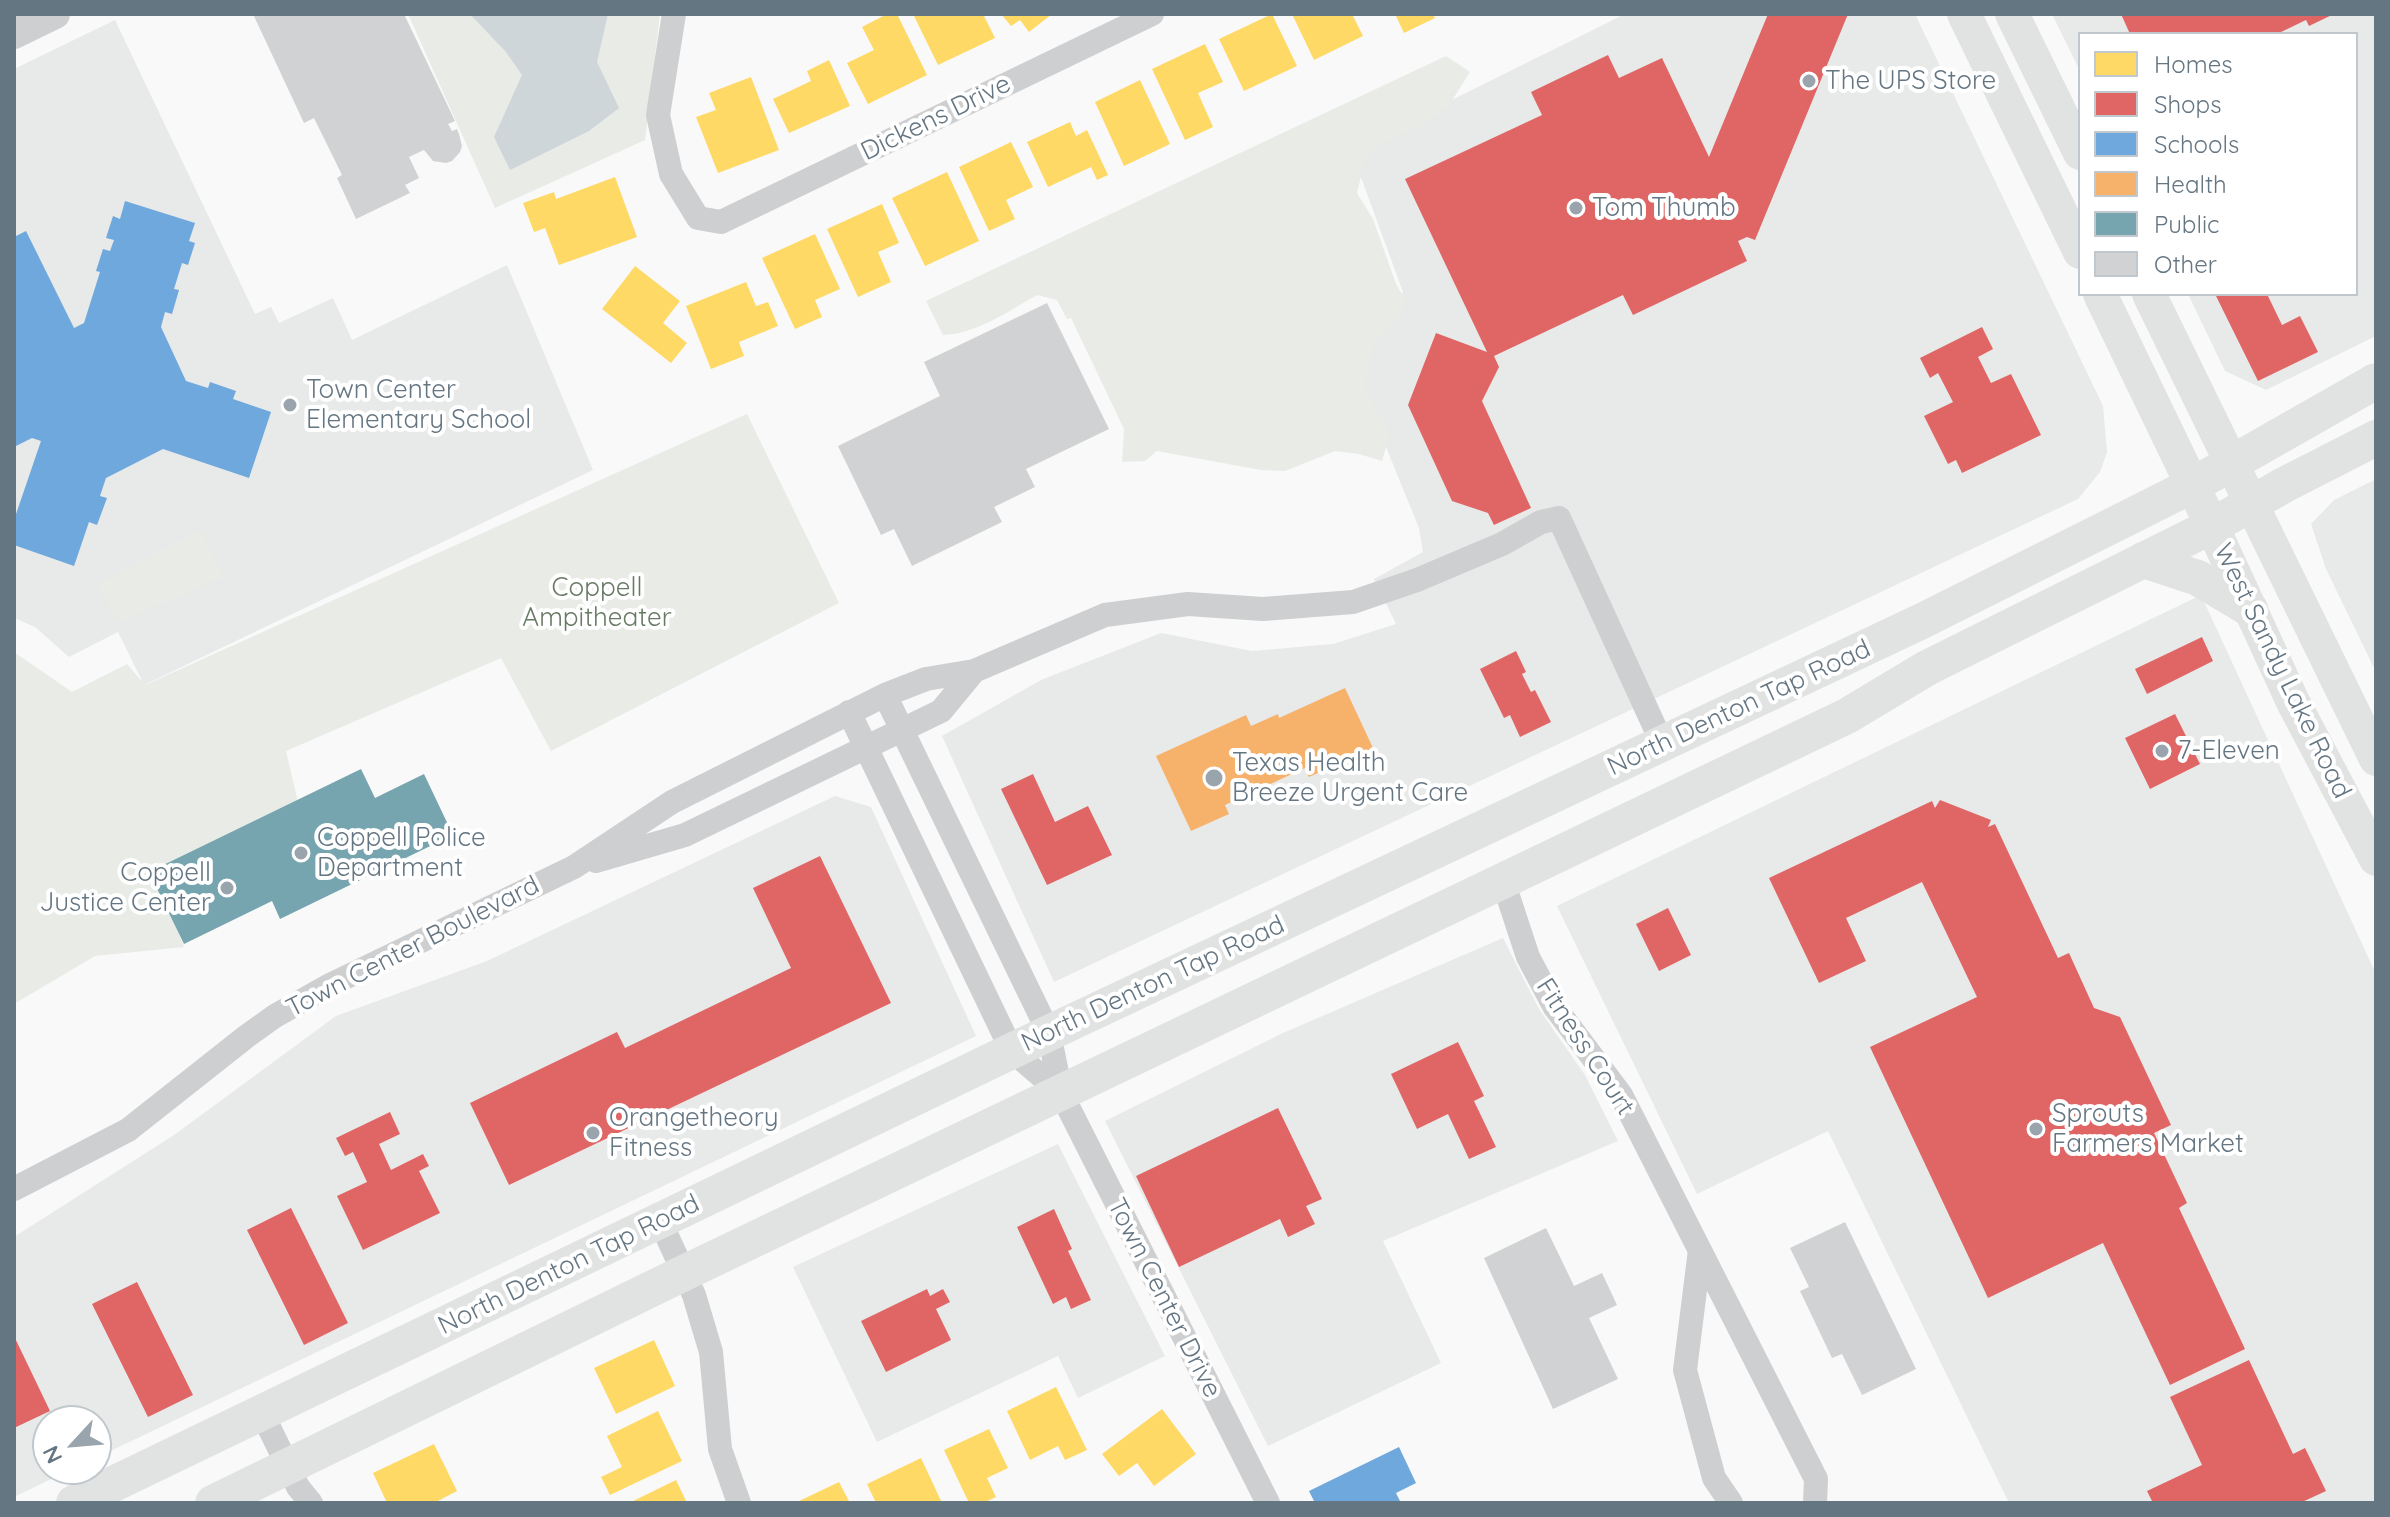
<!DOCTYPE html>
<html>
<head>
<meta charset="utf-8">
<style>
  body { margin:0 }
  #map { position:relative; width:2390px; height:1517px; overflow:hidden; background:#f9f9f9; font-family:Quicksand,sans-serif }
  canvas { display:block }
  .frame { position:absolute; inset:0; border:16px solid #657683; pointer-events:none }
  .legend { position:absolute; left:2078px; top:32px; width:280px; height:264px; box-sizing:border-box; background:#fff; border:2px solid #c1c8cd; margin:0; padding:10px 14px; list-style:none; font-size:24px; color:#657683 }
  .legend li { display:flex; align-items:center; gap:16px; height:40px }
  .legend b { width:40px; border:2px solid #c1c8cd }
  .north { position:absolute; left:32px; top:1405px; width:80px; height:80px; box-sizing:border-box; background:#fff; border:2px solid #c1c8cd; border-radius:50%; rotate:244deg; font-size:22px; font-weight:700; line-height:32px; text-align:center; color:#657683 }
  .north::after { content:''; display:block; margin:auto; width:28px; height:36px; background:#99a4ac; clip-path:polygon(50% 0,100% 100%,50% 72%,0 100%) }
</style>
</head>
<body>
<div id="map">
<canvas width="2390" height="1517"></canvas>
<div class="frame"></div>
<ul class="legend">
<li><b style="height:22px;background:#ffd966"></b>Homes</li>
<li><b style="height:22px;background:#e06666"></b>Shops</li>
<li><b style="height:22px;background:#6fa8dc"></b>Schools</li>
<li><b style="height:22px;background:#f6b26b"></b>Health</li>
<li><b style="height:22px;background:#76a5af"></b>Public</li>
<li><b style="height:22px;background:#d0d2d3"></b>Other</li>
</ul>
<div class="north">N</div>
</div>
<script>
const c = document.querySelector('canvas').getContext('2d');
c.lineJoin = 'round';
function paint(path, color) {
  c.fillStyle = color;
  c.fill(path, 'evenodd');
}
function stroke(path, color, width, dash) {
  c.strokeStyle = color;
  c.lineWidth = width;
  c.lineCap = dash ? 'butt' : 'round';
  c.setLineDash(dash || []);
  c.stroke(path);
}
function label(font, color, halo, rows, align = 'center') {
  c.font = font + ' Quicksand,sans-serif';
  c.lineWidth = 8;
  c.setLineDash([]);
  c.textBaseline = 'middle';
  c.strokeStyle = halo;
  c.fillStyle = color;
  for (const [text, x, y, turn = 0] of rows) {
    c.save();
    c.translate(x, y);
    c.rotate((+turn || 0) * Math.PI / 180);
    c.textAlign = isNaN(turn) ? turn : align;
    if (halo) c.strokeText(text, 0, 0);
    c.fillText(text, 0, 0);
    c.restore();
  }
}
paint(new Path2D(`
  M1625 14H1915L2103 406 2107 452 2100 472 2078 499 1054 982 942 736 1041 680 1161 633 1252 651 1333 644 1396 624 1374 579 1423 552 1419 528 1379 430 1359 395 1372 339 1403 292 1351 150Z
  M2052 14H2376V336L2266 390 2225 371 2188 294H2356V34H2080V71Z
  M115 20 255 314 271 307 279 323 333 298 352 340 507 265 593 470 144 685 118 632 69 657 35 627 14 618V69Z
  M2376 479V672L2326 569 2311 524 2334 500Z
  M2201 595 2376 974V1503H2009L1828 1131 1697 1194 1557 906Z
  M835 796 871 807 976 1036 96 1458V1421H48V1469H72L14 1497V1237L174 1135 336 1016 487 961Z
  M1503 938 1539 1009 1585 1075 1618 1141 1383 1241 1441 1363 1268 1446 1105 1121 1283 1033Z
  M1058 1144 1165 1356 1078 1398 1058 1356 877 1442 793 1267Z`), '#e8e9e9');
paint(new Path2D(`
  M408 14H660L645 140 495 208Z
  M1446 56 1470 72 1448 107 1421 126 1378 147 1365 160 1357 193 1373 219 1396 284 1407 303 1394 325 1374 343 1364 387 1390 433 1382 461 1359 454 1335 451 1285 471 1261 470 1157 451 1145 461 1122 462 1124 429 1071 318 1067 319 1057 300 1037 295C1009 311 976 334 943 335L926 301Z
  M747 414 839 603 551 751 501 658 286 751 300 811 160 885 184 947 95 956 14 1004V652L72 692 127 664 145 685Z
  M200 530 224 577 118 623 97 584Z`), '#e8ebe6');
paint(new Path2D(`
  M470 14H608L597 62 619 108 589 131 510 170 494 137 522 75 506 52Z`), '#ced6d9');
paint(new Path2D(`
  M887 14H897L927 75 868 104 847 63 874 50 862 27Z
  M913 14H983L995 38 938 65Z
  M1001 14H1052L1029 32 1020 20 1011 26Z
  M1272 14 1297 66 1244 91 1219 39Z
  M1292 14H1352L1363 36 1314 60Z
  M1395 14H1433L1435 18 1404 33Z
  M1205 44 1223 82 1198 93 1213 127 1185 140 1152 69Z
  M829 60 850 106 789 133 773 99 811 81 807 71Z
  M751 77 779 150 718 173 696 117 716 110 709 93Z
  M1140 80 1170 144 1124 166 1095 102Z
  M1070 122 1076 136 1087 130 1108 175 1097 180 1091 167 1048 187 1027 142Z
  M1011 142 1033 187 1006 200 1015 219 989 231 959 167Z
  M947 172 979 241 925 266 892 198Z
  M615 177 637 237 559 265 545 228 534 232 523 203 554 192 556 199Z
  M882 204 899 243 878 252 891 282 858 297 827 229Z
  M815 234 840 289 815 300 822 317 795 329 762 258Z
  M635 266 680 301 663 323 687 343 671 363 602 309Z
  M746 282 756 306 768 302 778 326 739 342 744 356 711 369 686 306Z
  M654 1340 675 1386 616 1414 594 1368Z
  M1056 1387 1087 1450 1065 1460 1058 1446 1030 1460 1007 1411Z
  M1162 1409 1196 1454 1154 1486 1137 1463 1119 1476 1102 1454Z
  M658 1411 682 1461 610 1495 601 1477 622 1467 607 1436Z
  M989 1429 1008 1468 987 1478 996 1497 983 1503H969L944 1450Z
  M434 1444 457 1491 434 1503H387L373 1473Z
  M921 1458 942 1503H876L867 1484Z
  M676 1480 687 1503H629Z
  M839 1482 850 1503H795Z`), '#ffd966');
paint(new Path2D(`
  M1768 14H1848L1755 240 1747 237 1738 241 1747 261 1633 315 1623 295 1494 356 1499 367 1482 401 1531 508 1494 525 1488 513 1452 501 1408 405 1436 333 1487 352 1405 179 1542 115 1531 92 1608 55 1619 78 1662 58 1709 157Z
  M2121 14H2334L2309 26 2306 20 2277 34H2130Z
  M2221 294H2267L2282 325 2300 316 2318 352 2258 381 2216 296Z
  M1982 327 1993 349 1978 357 1991 383 2011 374 2041 435 1962 473 1956 460 1948 464 1924 416 1953 402 1938 373 1930 378 1920 358Z
  M2202 637 2213 661 2147 694 2135 669Z
  M1516 651 1526 672 1522 674 1531 692 1535 690 1551 722 1520 737 1510 715 1504 718 1480 669Z
  M2175 714 2200 764 2150 789 2125 738Z
  M1033 774 1055 822 1088 806 1112 855 1047 885 1001 789Z
  M1940 800 1991 820 1988 827 1995 824 2058 958 2069 953 2094 1008 2120 1017 2171 1125 2154 1133 2187 1203 2179 1208 2245 1349 2170 1385 2103 1243 1988 1298 1870 1047 1977 997 1922 882 1846 918 1866 961 1819 983 1769 878 1932 801 1935 808Z
  M820 856 891 1003 509 1185 470 1103 617 1032 625 1048 791 968 753 888Z
  M1668 908 1691 955 1659 971 1636 924Z
  M1458 1042 1484 1096 1474 1101 1496 1147 1469 1159 1448 1114 1417 1129 1391 1074Z
  M1278 1108 1322 1199 1306 1206 1315 1224 1288 1237 1280 1219 1179 1267 1136 1176Z
  M390 1112 400 1134 379 1144 391 1170 423 1154 429 1166 419 1171 440 1213 363 1250 337 1196 367 1182 353 1152 345 1156 336 1138Z
  M291 1208 348 1323 304 1345 247 1230Z
  M1054 1209 1072 1249 1068 1251 1091 1300 1071 1309 1066 1297 1053 1304 1017 1227Z
  M137 1282 193 1395 148 1417 92 1304Z
  M927 1289 930 1296 943 1289 950 1302 936 1309 951 1340 886 1372 861 1321Z
  M14 1336 50 1411 14 1428Z
  M2249 1360 2293 1454 2305 1448 2326 1491 2300 1503H2153L2147 1491 2202 1465 2170 1397Z`), '#e06666');
paint(new Path2D(`
  M125 201 195 223 189 241 195 243 188 265 182 263 174 289 179 290 172 314 165 312 161 327 186 381 208 388 210 382 236 391 233 399 271 412 249 478 163 449 106 478 100 496 107 498 97 525 89 522 74 566 14 545V520L41 441 32 438 14 447V237L26 231 74 328 84 323 100 272 96 271 103 249 110 251 114 240 106 238 113 216 120 219Z
  M1399 1447 1416 1483 1396 1493 1401 1503H1315L1309 1491Z`), '#6fa8dc');
paint(new Path2D(`
  M1345 688 1373 748 1309 777 1305 768 1225 805 1229 814 1191 831 1156 756 1246 715 1251 726 1278 714 1279 718Z`), '#f6b26b');
paint(new Path2D(`
  M361 769 375 798 424 774 453 835 280 919 272 901 184 944 149 872Z`), '#76a5af');
paint(new Path2D(`
  M253 14H404L455 121 448 124 452 131 457 129 459 134 462 146 460 152 452 161 446 163 433 161 424 150 409 157 419 178 405 185 410 193 356 219 337 178 342 175 314 118 304 123Z
  M1047 303 1109 429 1026 469 1035 487 994 507 1002 522 912 566 894 529 881 535 838 446 940 396 924 362Z
  M1845 1222 1916 1369 1862 1395 1842 1354 1832 1358 1800 1291 1809 1287 1790 1248Z
  M1546 1228 1574 1286 1602 1273 1617 1305 1589 1318 1618 1379 1553 1409 1484 1258Z`), '#d0d2d3');
stroke(new Path2D(`
  M674 14 658 115 671 174 698 218 721 222 1152 14
  M885 695 1049 1033 1061 1093 1268 1503
  M849 712 1012 1051 1061 1093
  M596 861 685 835 941 711 974 671
  M1503 881 1528 957 1554 1006 1621 1095 1816 1479 1815 1503
  M14 1189 128 1130 247 1036 275 1016 330 985 574 867 672 802 885 695 926 679 974 671 1105 615 1188 604 1263 609 1353 602 1417 580 1502 544 1541 522 1559 518 1663 745
  M660 1221 694 1295 711 1352 720 1449 739 1503
  M1700 1250 1685 1370 1714 1478 1731 1503
  M262 1413 298 1487 311 1503`), '#cecfd0', 24);
stroke(new Path2D(`
  M14 34 55 14`), '#cecfd0', 30);
stroke(new Path2D(`
  M1964 14 2080 252
  M2012 14 2080 153
  M2100 294 2212 526 2293 702 2376 859
  M2149 294 2376 759`), '#e1e2e2', 34);
stroke(new Path2D(`
  M2143 560 2198 578 2250 609
  M74 1503 1049 1033 1922 621 2193 485 2376 381
  M213 1503 684 1273 1847 716 1927 668 2212 526 2284 485 2376 438`), '#e1e2e2', 36);
for (const [x, y, r, color] of [
  [1809,81,8,"#99a4ac"],
  [1576,208,8,"#99a4ac"],
  [290,405,8,"#99a4ac"],
  [2162,751,8,"#99a4ac"],
  [1214,778,10,"#99a4ac"],
  [301,853,8,"#99a4ac"],
  [227,888,8,"#99a4ac"],
  [2036,1129,8,"#99a4ac"],
  [593,1133,8,"#99a4ac"]
]) {
  const dot = new Path2D();
  dot.arc(x, y, r, 0, 2 * Math.PI);
  c.fillStyle = color;
  c.fill(dot);
  stroke(dot, '#fff', 3);
}
label('26px', '#657683', '#fff', [
  ["The UPS Store",1825,81],
  ["Tom Thumb",1592,208],
  ["Town Center",306,390],
  ["Elementary School",306,420],
  ["7-Eleven",2178,751],
  ["Texas Health",1232,763],
  ["Breeze Urgent Care",1232,793],
  ["Coppell Police",317,838],
  ["Department",317,868],
  ["Coppell",211,873,"right"],
  ["Justice Center",211,903,"right"],
  ["Sprouts",2052,1114],
  ["Farmers Market",2052,1144],
  ["Orangetheory",609,1118],
  ["Fitness",609,1148]
], 'left');
label('26px', '#657683', '#fff', [
  ["Dickens Drive",936,118,-26],
  ["West Sandy Lake Road",2282,671,64],
  ["North Denton Tap Road",1739,708,-25],
  ["Town Center Boulevard",413,947,-27],
  ["North Denton Tap Road",1153,984,-25],
  ["Fitness Court",1585,1047,57],
  ["North Denton Tap Road",569,1265,-26],
  ["Town Center Drive",1164,1298,63]
]);
label('26px', '#687a64', '#fff', [
  ["Coppell",597,588],
  ["Ampitheater",597,618]
]);
</script>
</body>
</html>
